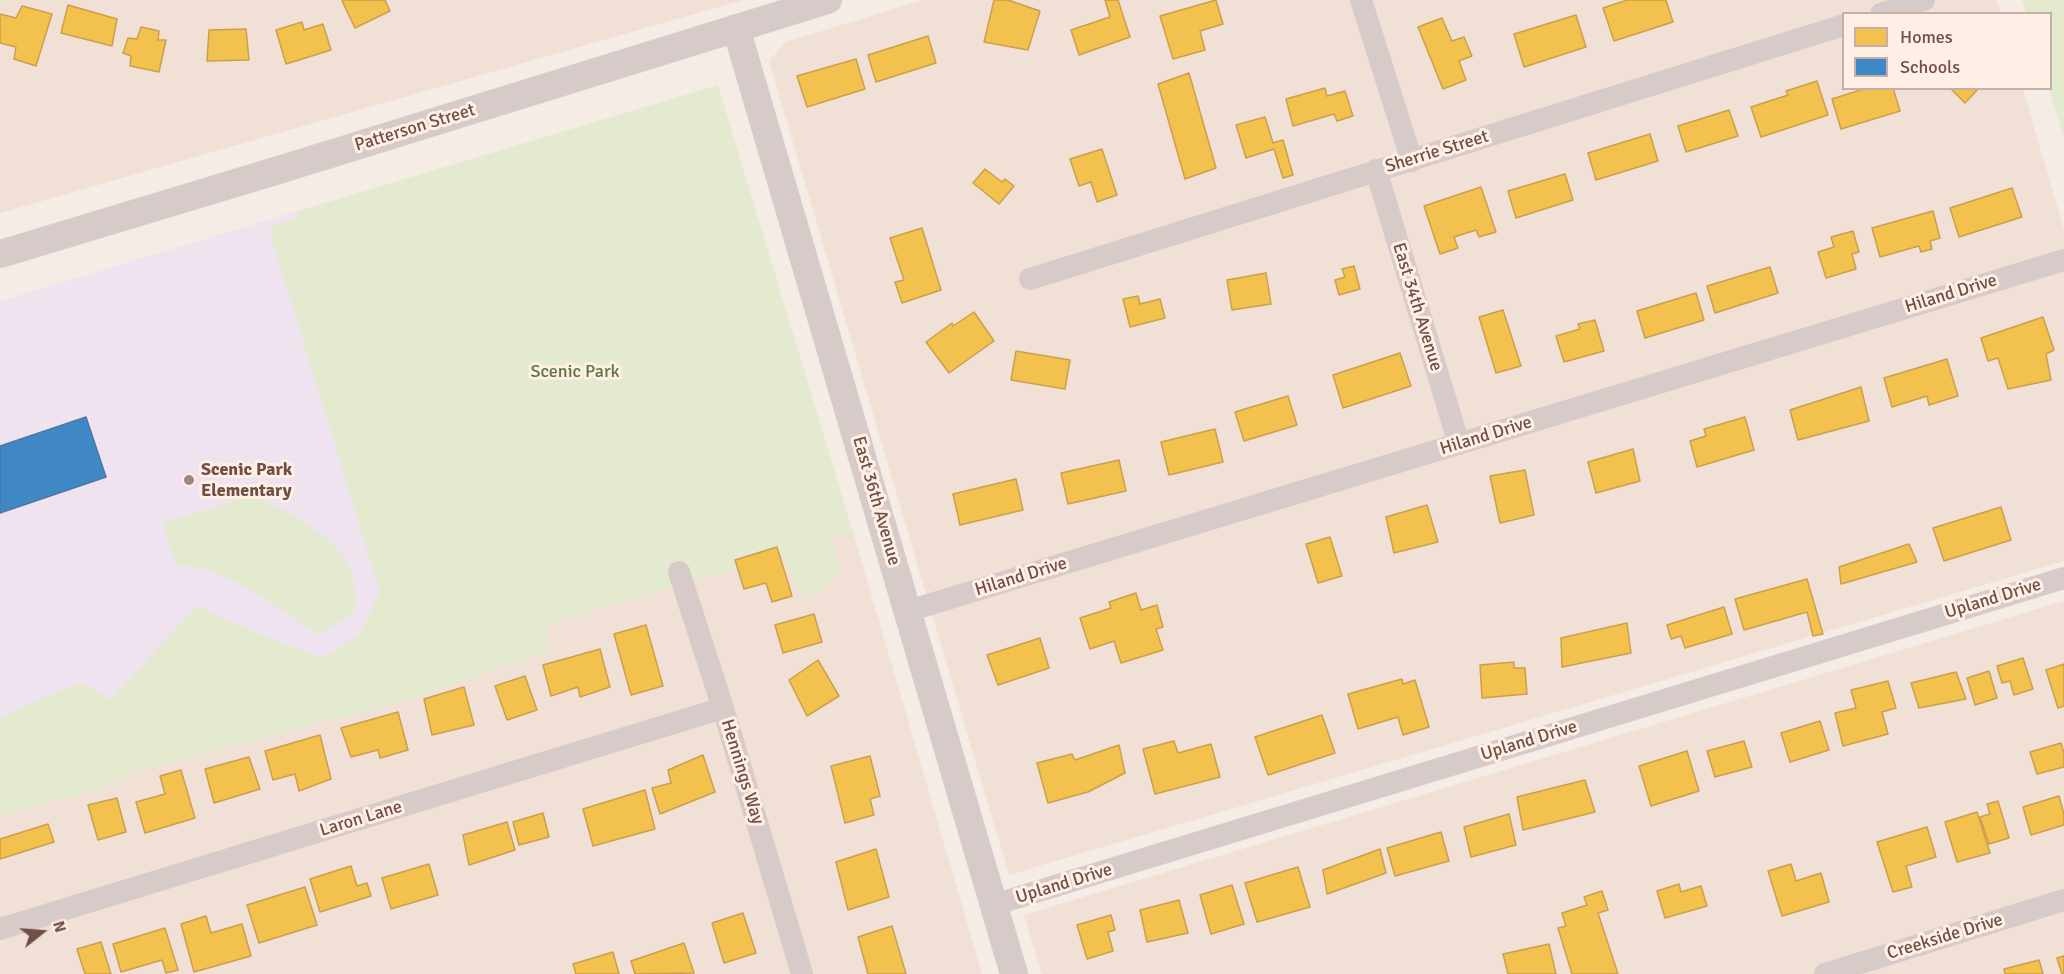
<!DOCTYPE html>
<html>
<head>
<meta charset="utf-8">
<style>
  body { margin:0 }
  #map { position:relative; width:2064px; height:974px; overflow:hidden; background:#f5ece5; font-family:Signika,sans-serif }
  canvas { display:block }
  .legend { position:absolute; left:1842px; top:12px; width:210px; height:78px; box-sizing:border-box; background:#ffefe5; border:2px solid #c6afa6; margin:0; padding:8px 10px; list-style:none; font-size:18px; color:#704f48 }
  .legend li { display:flex; align-items:center; gap:12px; height:30px }
  .legend b { width:30px; border:2px solid #c6afa6 }
  .north { position:absolute; left:12px; top:902px; width:60px; height:60px; -webkit-text-stroke:4px #ffefe5; paint-order:stroke; rotate:73deg; font-size:16px; font-weight:700; line-height:24px; text-align:center; color:#704f48 }
  .north::after { content:''; display:block; margin:auto; width:21px; height:27px; background:#704f48; clip-path:polygon(50% 0,100% 100%,50% 72%,0 100%) }
</style>
</head>
<body>
<div id="map">
<canvas width="2064" height="974"></canvas>
<ul class="legend">
<li><b style="height:16px;background:#f2c14e"></b>Homes</li>
<li><b style="height:16px;background:#3f88c5"></b>Schools</li>
</ul>
<div class="north">N</div>
</div>
<script>
const c = document.querySelector('canvas').getContext('2d');
c.lineJoin = 'round';
function paint(path, color) {
  c.fillStyle = color;
  c.fill(path, 'evenodd');
}
function stroke(path, color, width, dash) {
  c.strokeStyle = color;
  c.lineWidth = width;
  c.lineCap = dash ? 'butt' : 'round';
  c.setLineDash(dash || []);
  c.stroke(path);
}
function label(font, color, halo, rows, align = 'center') {
  c.font = font + ' Signika,sans-serif';
  c.lineWidth = 6;
  c.setLineDash([]);
  c.textBaseline = 'middle';
  c.strokeStyle = halo;
  c.fillStyle = color;
  for (const [text, x, y, turn = 0] of rows) {
    c.save();
    c.translate(x, y);
    c.rotate((+turn || 0) * Math.PI / 180);
    c.textAlign = isNaN(turn) ? turn : align;
    if (halo) c.strokeText(text, 0, 0);
    c.fillText(text, 0, 0);
    c.restore();
  }
}
paint(new Path2D(`
  M0 0H743L0 213Z
  M923 0H1997L2001 13 1844 14V88L2023 89 2064 230V561L1009 875 769 61 786 42Z
  M853 532 982 974H0V780L433 659Z
  M2064 601V974H1042L1024 915Z`), '#f1e0d5');
paint(new Path2D(`
  M298 211 433 659 0 780V301Z`), '#eee3ef');
paint(new Path2D(`
  M2022 0H2064V138L2049 89 2050 88V14L2026 13Z
  M718 85 853 532 831 539 842 570 814 597 798 591 782 554 548 624 546 652 398 703 141 770 89 792 0 816V719L24 706 81 682 110 700 197 606 276 641 323 657 360 634 380 592 270 233 274 225 299 217 298 211Z
  M253 495 292 514 328 539 351 567 357 610 319 635C283 612 220 561 177 566L162 524Z`), '#e4ead0');
const homes = new Path2D(`
  M344 0H385L390 11 355 28 342 1Z
  M994 0H1008L1040 11 1028 50 984 42Z
  M1105 0H1118L1130 37 1079 55 1071 30 1110 17Z
  M1216 0 1223 24 1200 31 1205 50 1173 59 1160 16Z
  M1627 0H1666L1673 22 1614 41 1603 8Z
  M68 5 117 19 112 46 61 33Z
  M22 6 52 14 36 66 14 59 16 47 0 43V14L16 18Z
  M1576 15 1586 47 1524 67 1514 34Z
  M1442 18 1452 41 1464 37 1472 56 1459 61 1466 80 1443 89 1418 27Z
  M302 22 304 30 323 24 331 50 286 64 276 30Z
  M141 27 159 31 158 40H166L159 72 130 66 131 56 123 53 128 38 137 39Z
  M246 29 249 60 207 61 209 30Z
  M928 36 936 63 876 82 868 55Z
  M856 59 865 89 807 107 797 76Z
  M1189 73 1216 168 1185 179 1158 84Z
  M1817 81 1828 115 1761 137 1751 107 1788 95 1786 91Z
  M1325 88 1327 96 1345 91 1353 116 1337 121 1334 114 1293 126 1286 99Z
  M1867 88H1893L1900 111 1841 129 1832 99Z
  M1950 88H1979L1965 103Z
  M1729 110 1738 136 1686 152 1678 126Z
  M1265 117 1273 143 1283 140 1293 175 1283 178 1274 149 1246 158 1236 125Z
  M1650 134 1658 161 1596 180 1588 153Z
  M1102 149 1117 195 1097 202 1091 182 1079 186 1070 159Z
  M985 169 1002 182 1005 179 1014 186 999 204 973 183Z
  M1565 174 1573 200 1516 218 1508 191Z
  M1481 187 1496 232 1479 237 1476 230 1454 237 1458 248 1440 254 1424 206Z
  M2012 188 2022 217 1959 237 1950 208Z
  M1933 211 1940 238 1930 241 1932 249 1921 252 1919 246 1880 257 1872 228Z
  M922 228 941 290 902 303 895 282 904 280 890 238Z
  M1853 231 1859 252 1852 254 1856 269 1826 278 1818 252 1834 247 1831 237Z
  M1354 266 1360 289 1339 295 1335 280 1345 277 1342 269Z
  M1770 267 1778 293 1715 313 1707 286Z
  M1266 273 1271 304 1232 310 1227 280Z
  M1696 293 1704 320 1645 338 1637 311Z
  M1138 296 1140 304 1160 299 1165 318 1130 327 1123 299Z
  M1503 310 1521 366 1496 373 1479 317Z
  M974 312 994 341 949 373 926 342 952 323 953 326Z
  M2043 317 2054 350 2046 354 2051 380 2008 389 1998 358 1988 361 1981 338Z
  M1595 320 1604 351 1564 362 1556 336 1580 329 1578 324Z
  M1016 351 1070 360 1065 389 1011 380Z
  M1400 353 1411 386 1343 408 1333 375Z
  M1947 359 1958 396 1929 405 1927 396 1892 407 1884 378Z
  M1861 387 1869 421 1798 440 1790 410Z
  M1288 396 1297 425 1244 441 1235 412Z
  M1745 417 1754 450 1697 467 1690 441 1706 436 1704 429Z
  M1215 429 1223 462 1169 475 1161 442Z
  M1633 449 1640 481 1596 493 1588 462Z
  M1119 460 1126 491 1068 504 1061 473Z
  M1525 470 1534 515 1500 523 1490 476Z
  M1016 479 1023 510 960 525 953 494Z
  M1427 505 1438 542 1394 553 1386 517Z
  M2001 507 2011 540 1944 561 1933 528Z
  M1330 537 1342 576 1318 583 1306 544Z
  M1909 544 1917 562 1841 584 1839 567Z
  M777 547 792 596 772 602 766 583 744 589 735 560Z
  M1807 579 1823 634 1813 636 1807 612 1744 630 1735 599Z
  M1136 593 1141 610 1157 605 1163 627 1156 629 1163 650 1121 663 1114 641 1090 649 1080 618 1111 608 1109 602Z
  M1724 607 1732 634 1685 648 1681 636 1671 639 1667 625Z
  M814 614 822 642 783 653 775 625Z
  M1627 623 1631 653 1562 667 1561 638Z
  M646 625 663 686 631 695 614 634Z
  M1040 638 1049 668 998 685 987 655Z
  M600 649 610 687 580 697 578 687 551 696 543 665Z
  M2023 658 2033 689 2014 695 2010 681 2002 683 1997 666Z
  M818 660 839 696 807 716 789 680Z
  M1514 662V668H1525L1527 694 1482 698 1480 665Z
  M2064 664V706L2058 708 2046 670Z
  M1989 671 1997 698 1975 705 1967 678Z
  M1956 672 1966 699 1919 708 1911 683Z
  M525 676 537 710 507 720 495 686Z
  M1402 679 1403 684 1415 680 1429 727 1403 735 1398 717 1358 729 1348 694Z
  M1888 681 1896 708 1882 712 1888 734 1843 746 1835 713 1856 708 1851 690Z
  M464 687 474 725 432 735 424 699Z
  M398 712 408 750 380 758 378 750 351 757 341 728Z
  M1322 715 1335 753 1268 775 1255 737Z
  M1820 721 1829 750 1790 762 1781 733Z
  M320 735 331 779 299 791 295 774 273 780 265 751Z
  M1174 741 1178 753 1211 744 1220 777 1155 794 1143 749Z
  M1744 741 1752 767 1715 777 1707 751Z
  M2061 743 2064 753V767L2037 774 2030 752Z
  M1119 745 1125 773 1088 792 1048 803 1037 763 1072 754 1075 760Z
  M1687 751 1699 791 1651 806 1639 766Z
  M703 755 715 792 660 814 652 788 671 783 668 770Z
  M870 756 880 796 870 799 874 815 845 823 831 766Z
  M249 757 260 789 214 803 205 769Z
  M181 770 195 818 145 833 136 802 165 794 160 776Z
  M1585 780 1595 812 1523 830 1517 797Z
  M645 790 655 829 593 846 583 809Z
  M2059 796 2064 814V825L2031 835 2023 807Z
  M117 798 126 832 98 840 88 805Z
  M1998 801 2009 838 1989 844 1980 817 1990 814 1987 804Z
  M1977 812 1990 853 1957 862 1945 822Z
  M543 813 549 837 519 845 513 822Z
  M1509 814 1516 845 1471 857 1464 827Z
  M507 822 515 850 469 865 463 835Z
  M48 824 54 842 0 859V839Z
  M1927 827 1936 857 1906 866 1912 887 1893 892 1877 842Z
  M1441 832 1449 861 1395 876 1387 848Z
  M876 849 889 897 848 910 836 862Z
  M1380 849 1386 873 1327 894 1323 870Z
  M429 864 438 895 391 909 382 878Z
  M1791 864 1796 881 1821 873 1829 902 1782 916 1768 871Z
  M351 866 357 886 367 883 371 896 320 912 310 879Z
  M1298 867 1310 907 1257 922 1245 883Z
  M1679 884 1681 892 1701 886 1707 906 1665 918 1657 891Z
  M1232 885 1244 924 1211 934 1200 895Z
  M305 887 317 925 259 943 247 905Z
  M1602 891 1608 910 1598 913 1618 974H1572L1558 928 1566 926 1562 913 1587 905 1584 897Z
  M1179 900 1188 933 1147 942 1140 910Z
  M743 913 756 953 724 963 712 923Z
  M1111 915 1115 930 1108 932 1113 951 1087 959 1077 925Z
  M206 916 211 933 242 924 251 956 194 972 181 924Z
  M892 926 906 974H868L858 937Z
  M165 928 178 970 166 973 162 960 121 972 113 944Z
  M101 942 111 974H85L77 949Z
  M684 943 694 973 635 974 631 961Z
  M1549 944 1556 974H1508L1503 954Z
  M613 952 619 974H576L573 964Z
  M2064 956V974H2062L2057 958Z
  M2039 960 2043 974H2005L2004 969Z`);
paint(homes, '#f2c14e');
stroke(homes, '#cb9f4c', 1.5);
const schools = new Path2D(`
  M86 417 106 477 0 513V446Z`);
paint(schools, '#3f88c5');
stroke(schools, '#4e77a0', 1.5);
stroke(new Path2D(`
  M1361 0 1412 161
  M1881 14 1924 0
  M1376 170 1459 444
  M1030 279 1844 25
  M679 572 723 708 802 974
  M908 611 2064 260
  M993 905 2064 578
  M0 929 723 708
  M1825 974 2064 900`), '#d7cbc9', 22);
stroke(new Path2D(`
  M736 28 1014 974
  M0 254 282 169 828 0`), '#d7cbc9', 28);
for (const [x, y, r, color] of [
  [189,480,6,"#9f867f"]
]) {
  const dot = new Path2D();
  dot.arc(x, y, r, 0, 2 * Math.PI);
  c.fillStyle = color;
  c.fill(dot);
  stroke(dot, '#ffefe5', 2);
}
label('18px', '#704f48', '#ffefe5', [
  ["Patterson Street",415,128,-17],
  ["Sherrie Street",1437,152,-17],
  ["Hiland Drive",1951,294,-17],
  ["East 34th Avenue",1417,307,73],
  ["Hiland Drive",1486,436,-17],
  ["East 36th Avenue",876,501,74],
  ["Hiland Drive",1021,577,-17],
  ["Upland Drive",1993,599,-17],
  ["Upland Drive",1529,741,-17],
  ["Hennings Way",742,772,73],
  ["Laron Lane",361,819,-17],
  ["Upland Drive",1064,884,-17],
  ["Creekside Drive",1945,937,-17]
]);
label('18px', '#5b7741', '#ffefe5', [
  ["Scenic Park",575,372]
]);
label('bold 18px', '#704f48', '#ffefe5', [
  ["Scenic Park",201,470],
  ["Elementary",201,491]
], 'left');
</script>
</body>
</html>
